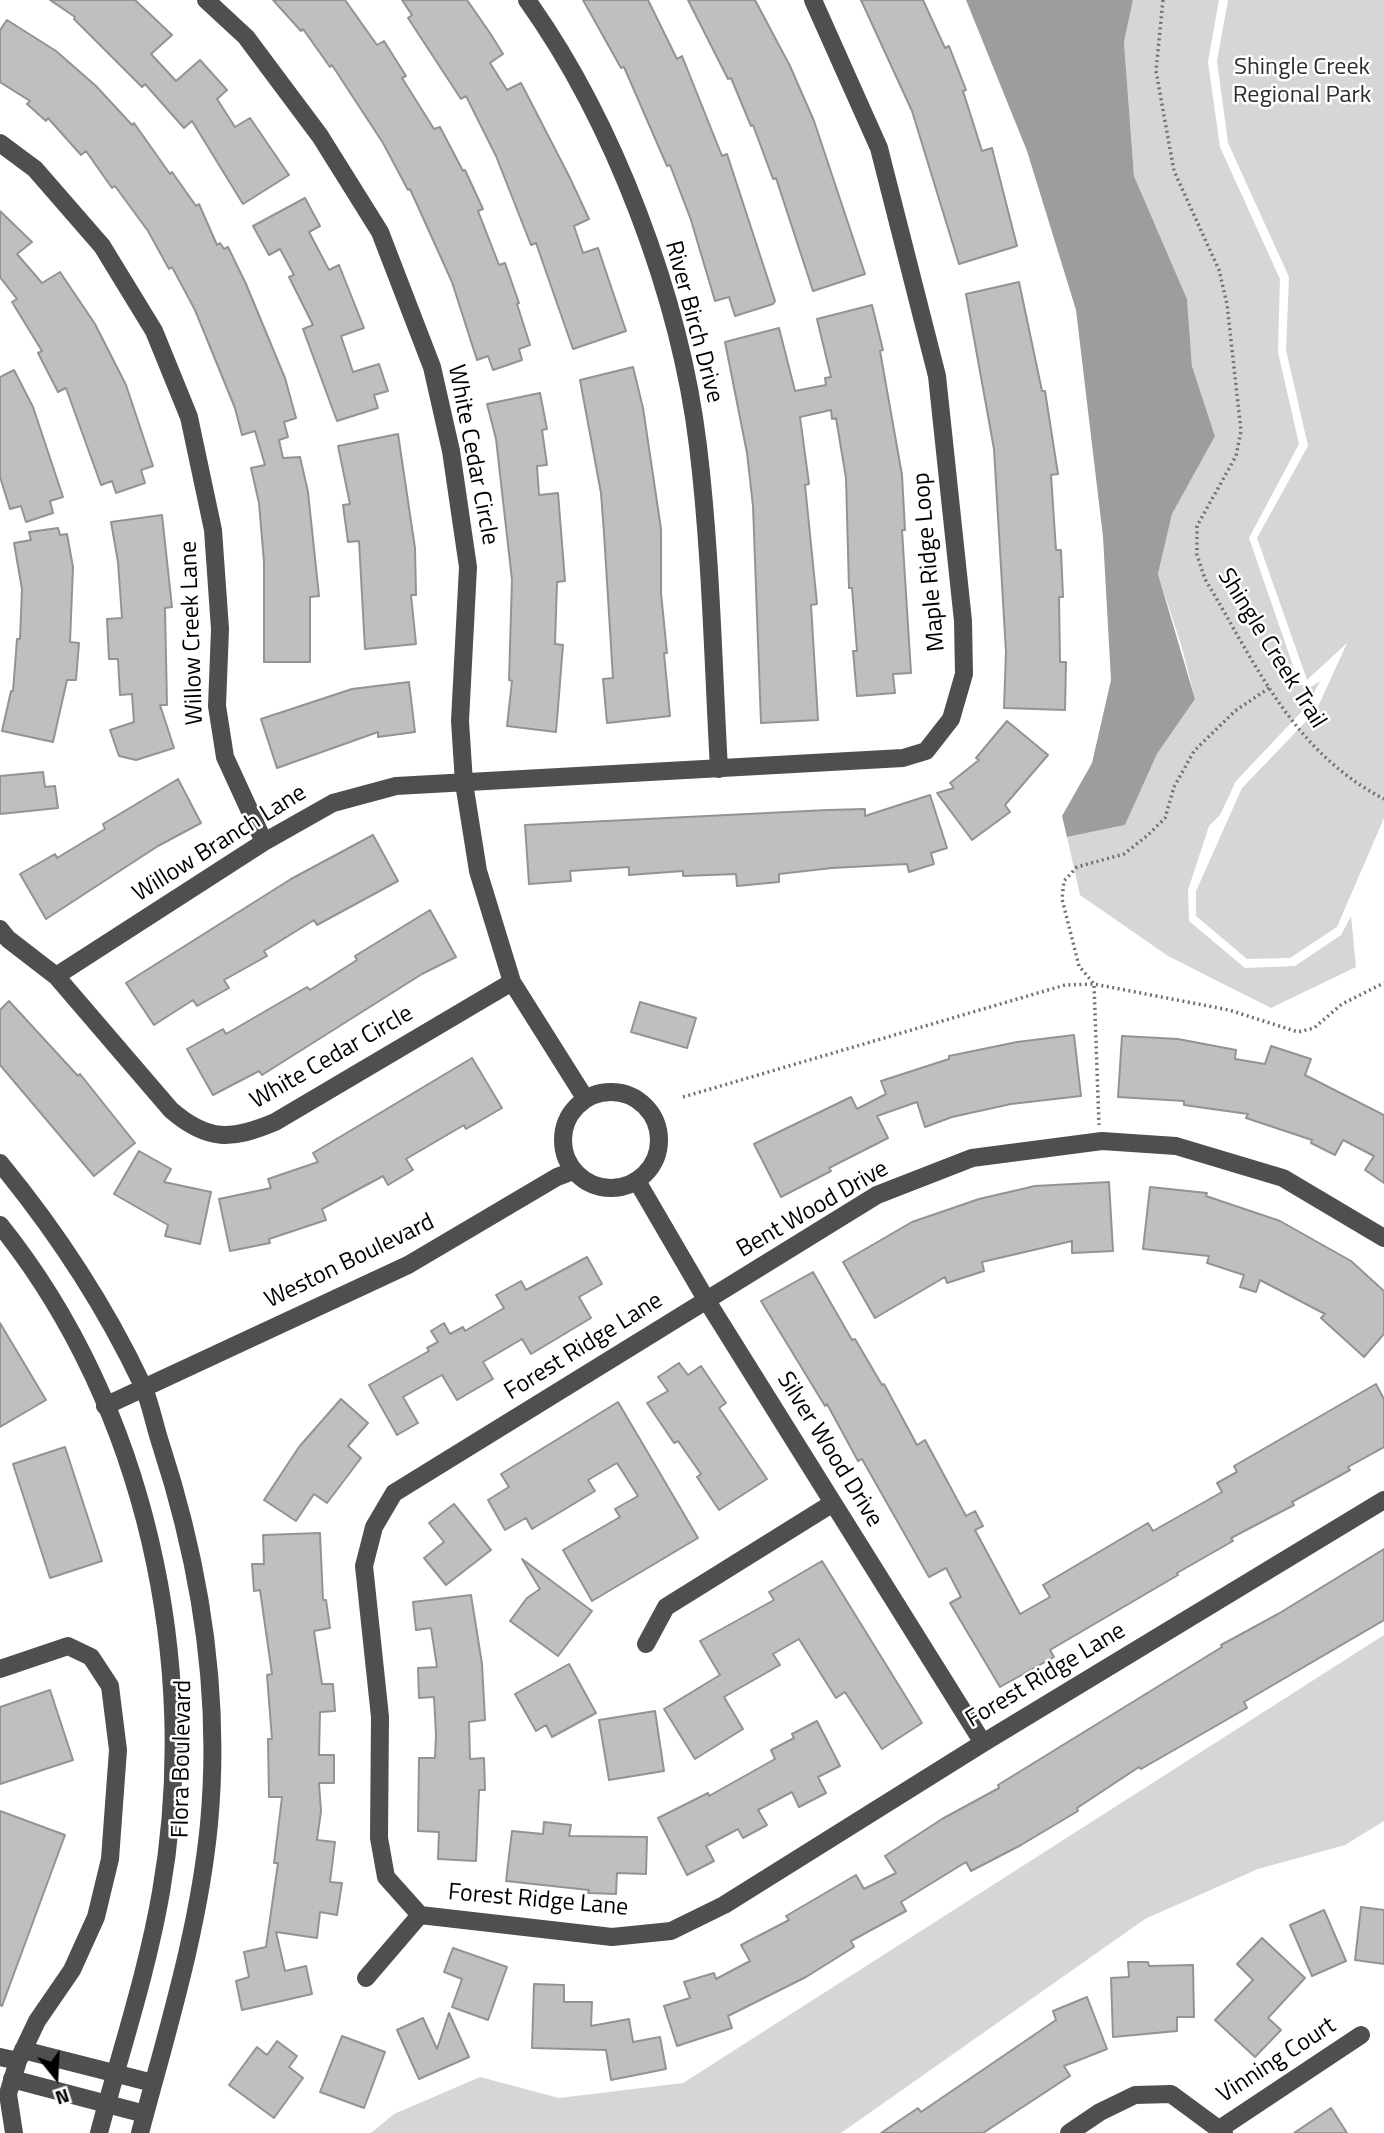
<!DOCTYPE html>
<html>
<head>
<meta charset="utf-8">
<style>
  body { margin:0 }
  #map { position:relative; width:1384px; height:2133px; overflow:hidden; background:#fff; font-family:"Titillium Web",sans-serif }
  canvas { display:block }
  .north { position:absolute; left:21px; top:2042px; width:70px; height:70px; -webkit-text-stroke:5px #fff; paint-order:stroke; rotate:162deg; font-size:19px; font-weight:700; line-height:28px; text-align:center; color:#000 }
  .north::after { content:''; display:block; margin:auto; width:24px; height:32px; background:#000; clip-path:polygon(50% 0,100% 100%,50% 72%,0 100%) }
</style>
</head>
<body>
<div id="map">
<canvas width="1384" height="2133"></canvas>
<div class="north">N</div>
</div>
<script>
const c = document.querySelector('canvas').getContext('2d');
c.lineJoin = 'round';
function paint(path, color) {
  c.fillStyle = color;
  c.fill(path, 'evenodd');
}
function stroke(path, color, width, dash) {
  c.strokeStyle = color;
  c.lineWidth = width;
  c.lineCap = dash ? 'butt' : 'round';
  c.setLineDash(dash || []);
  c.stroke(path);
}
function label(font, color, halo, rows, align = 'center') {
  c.font = font + ' "Titillium Web",sans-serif';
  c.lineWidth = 5;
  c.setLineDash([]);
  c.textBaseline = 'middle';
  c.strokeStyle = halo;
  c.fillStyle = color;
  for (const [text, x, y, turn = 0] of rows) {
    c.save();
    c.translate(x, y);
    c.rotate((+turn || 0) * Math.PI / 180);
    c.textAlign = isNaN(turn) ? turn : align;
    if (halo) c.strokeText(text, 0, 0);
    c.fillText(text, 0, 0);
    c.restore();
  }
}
paint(new Path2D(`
  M1133 0H1219L1208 62 1220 147 1280 279 1278 352 1299 444 1249 538 1299 683 1308 689 1320 681 1308 705 1236 781 1220 815 1209 826 1188 890 1189 921 1245 968 1295 966 1341 935 1351 916 1356 967 1271 1008 1168 956 1080 895 1067 837 1125 825 1157 754 1195 699 1182 648 1158 574 1172 514 1215 435 1192 366 1187 299 1134 176 1124 42Z
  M1228 0H1384V818L1337 927 1290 958 1247 959 1196 916V891L1242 788 1316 711 1347 643 1307 680 1257 538 1308 446 1286 350 1289 277 1228 143 1217 61Z
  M1384 1635V1821L1345 1845 1258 1869 1145 1919 841 2133H371L394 2114 480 2077 559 2098 683 2083Z`), '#d6d6d6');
paint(new Path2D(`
  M966 0H1133L1124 42 1134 176 1187 299 1192 366 1215 436 1172 514 1158 574 1195 699 1157 754 1125 825 1067 837 1062 816 1092 763 1111 680 1103 537 1076 310 1027 151Z`), '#9d9d9d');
const building = new Path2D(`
  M50 0H135L172 35 151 54 176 81 200 60 227 90 217 99 235 127 250 118 289 175 243 204 192 121 184 128 145 84 142 87 74 19 75 17Z
  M273 0H345L377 45 384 41 406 76 402 78 434 129 440 127 463 171 465 170 483 209 478 211 499 265 505 263 519 303 517 304 530 345 519 349 522 360 493 370 488 356 477 360 452 282 410 189 408 190 383 143 332 65 330 67 303 29 301 31Z
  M402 0H467L490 33 503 54 490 63 507 90 521 83 570 178 589 219 574 226 583 253 598 248 626 331 573 349 536 243 531 245 496 156 466 96 461 99 408 18 412 15Z
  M583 0H648L677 59 682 56 722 156 727 154 775 301 773 304 735 316 729 297 715 301 691 220 670 165 667 166 624 67 621 68Z
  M688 0H755L790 66 814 121 865 274 813 291 776 178 773 179 753 125 751 126 731 78 728 79Z
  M861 0H923L945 48 949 46 966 90 963 91 982 151 992 148 1017 246 959 264 912 111Z
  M7 20 56 51 96 86 132 125 134 123 170 174 172 172 196 206 199 204 217 245 220 243 224 249 228 247 246 284 285 378 296 418 284 422 288 437 279 440 283 458 300 457 308 492 319 596 310 597V662H264V562L259 503 251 468 265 465 255 431 242 435 235 408 195 310 172 267 169 269 148 231 115 186 112 188 86 151 81 155 48 118 46 121 27 104 30 101 0 82V30Z
  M305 198 320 226 309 232 329 270 339 265 364 328 341 336 353 372 379 364 388 391 374 395 378 408 337 421 303 329 313 325 289 277 294 275 280 249 269 255 253 226Z
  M0 211 32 242 17 254 42 283 60 272 95 324 126 385 153 466 141 470 145 483 116 493 112 481 101 485 66 388 58 392 38 353 42 351 12 302 17 299 0 277Z
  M1019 282 1042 391H1045L1058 474 1051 475 1056 550H1061L1063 597H1059L1060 662H1066L1065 710 1004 708 1006 652 994 449 966 294Z
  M872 305 883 350 880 351 902 475 905 530H902L911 673 893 674 895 693 857 696 853 651H857L852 588H849L846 478 836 418 832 419 831 410 800 417 809 484 805 485 817 604 811 605 818 720 761 723 753 506 747 453 725 342 779 328 795 391 826 385 825 378 831 377 817 319Z
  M633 367 643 408 661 529V593L667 653H664L670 716 607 723 603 679 613 678 604 533 601 493 580 380Z
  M14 370 33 407 63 497 50 501 53 513 26 522 21 506 10 509 0 477V377Z
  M540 393 547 429 542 430 547 465 537 466 539 495 558 493 565 581 557 582 555 644 563 645 556 732 507 726 512 681 509 680 512 580 496 439 487 404Z
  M398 434 415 548 416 595H411L416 644 365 649 359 541 348 542 343 505 350 504 338 446Z
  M162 515 172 607 165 608 167 705H160L174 748 136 760 119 756 110 730 134 722 132 694 120 695 118 659H109L107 619 122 618 118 562 111 522Z
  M58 528 60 535 67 534 73 567 70 642 79 643 76 680H67L53 742 2 731 11 691H13L17 639H20L22 589 14 543 31 540 29 532Z
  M409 682 415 732 378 737V732L277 768 261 719 352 689Z
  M1007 721 1048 755 1005 805 1010 812 972 840 937 793 954 788 950 783 979 760 976 758Z
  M43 772 45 787 55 786 58 808 0 814V776Z
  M178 779 201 823 158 846 46 919 20 874 55 854 57 858 105 829 103 824Z
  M930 795 947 848 931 853 934 864 909 872 907 864 832 868 779 874V882L737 886 736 874 683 876V871L629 875V867L570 871 571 881 529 884 525 825 828 810 865 809V816Z
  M373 835 398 881 317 925 314 920 264 951 267 956 224 980 229 988 197 1006 193 1000 154 1025 126 983 291 879Z
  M430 910 456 957 422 974 262 1075 259 1071 213 1095 187 1049 223 1029 226 1034 307 987 310 990 357 960 355 956Z
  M9 1001 78 1076 80 1074 135 1143 94 1176 0 1065V1010Z
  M640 1002 696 1018 687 1048 631 1032Z
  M1074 1035 1081 1096 1011 1104 952 1117 925 1127 917 1102 877 1116 888 1138 829 1168 831 1171 781 1197 754 1144 851 1097 857 1109 886 1094 881 1081 949 1059V1056L1017 1042Z
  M1122 1036 1178 1039 1236 1050 1235 1059 1265 1064 1271 1046 1311 1059 1305 1075 1384 1115V1183L1365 1170 1374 1156 1343 1140 1335 1155 1311 1143 1312 1140 1246 1118 1248 1114 1184 1105V1101L1118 1097Z
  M472 1058 502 1108 466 1129 464 1125 406 1159 413 1170 388 1185 383 1176 322 1209 326 1220 269 1239 270 1243 230 1251 219 1199 271 1188 268 1179 318 1162 313 1153Z
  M139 1151 171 1169 164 1182 211 1192 200 1244 165 1236 168 1225 114 1194Z
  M1109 1182 1113 1251 1072 1253V1241L982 1262 984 1271 947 1283 945 1277 875 1318 843 1262 912 1222 979 1199 1035 1186Z
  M1150 1187 1207 1193 1206 1196 1280 1221 1351 1261 1384 1291V1334L1364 1357 1321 1318 1325 1314 1260 1280 1256 1292 1240 1287 1244 1275 1207 1263 1209 1256 1143 1249Z
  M587 1257 602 1284 579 1297 591 1318 531 1354 522 1339 483 1362 493 1379 457 1400 442 1375 403 1397 418 1423 397 1435 369 1385 429 1351 427 1348 438 1342 431 1331 444 1323 450 1334 463 1327 465 1331 504 1308 496 1295 521 1281 526 1290Z
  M813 1272 852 1340 855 1339 882 1385 884 1384 917 1445 925 1440 966 1516 975 1511 983 1526 975 1530 1020 1614 1050 1597 1043 1585 1148 1523 1153 1531 1222 1492 1217 1483 1237 1472 1234 1466 1376 1384 1384 1399V1447L1348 1467 1350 1470 1292 1502 1294 1505 1231 1538 1233 1541 1177 1573 1178 1575 1050 1650 1054 1657 1000 1687 950 1603 961 1597 946 1568 929 1577 862 1459 858 1461 827 1404 825 1406 761 1301Z
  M0 1323 46 1400 0 1427Z
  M679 1363 688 1375 701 1366 726 1403 719 1408 767 1479 719 1510 697 1477 701 1474 678 1441 674 1443 647 1403 668 1391 658 1377Z
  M341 1399 368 1423 348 1446 361 1458 327 1503 314 1494 296 1521 264 1500 299 1447Z
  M618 1402 698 1538 592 1601 563 1550 620 1517 615 1509 638 1496 617 1463 588 1480 595 1491 532 1529 526 1518 505 1530 488 1500 509 1487 501 1474Z
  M65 1447 102 1561 50 1578 13 1464Z
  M454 1504 491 1550 446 1585 424 1558 444 1542 429 1523Z
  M320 1533 323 1600H326L330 1628 314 1631 322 1684H333L335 1711 320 1712 319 1755H334V1783H319L321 1811 317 1840 335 1842 330 1882 342 1883 337 1915 320 1912 317 1938 276 1932 285 1971 306 1966 312 1994 242 2010 236 1981 249 1977 244 1952 266 1947 278 1863H274L282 1797H269L268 1739H272L267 1675 272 1674 260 1590 254 1591 252 1564H264L263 1535Z
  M1384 1549V1620L1244 1702 1247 1708 1141 1769 1139 1767 1077 1808 1078 1811 1021 1845 971 1871 966 1862 901 1902 906 1911 851 1941 854 1947 806 1977 728 2016 732 2028 677 2046 664 2006 690 1998 684 1982 714 1973 716 1979 750 1961 741 1945 789 1920 786 1916 856 1875 864 1889 896 1873 885 1856 942 1819 999 1788 998 1785 1222 1647 1221 1645 1278 1614Z
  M522 1559 592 1611 558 1656 510 1621 527 1598 540 1589Z
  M822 1561 922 1723 882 1749 845 1692 836 1698 799 1639 773 1654 780 1665 724 1697 743 1729 695 1759 664 1709 720 1675 700 1641 774 1600 769 1592Z
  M471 1595 482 1664 485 1720 469 1722 470 1759 484 1758 485 1790H479L476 1861 438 1859 439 1832 418 1831 419 1758H435L436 1735 434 1697 419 1698 418 1668 437 1667 431 1628 416 1630 413 1602Z
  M569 1664 596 1713 552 1737 546 1725 536 1731 515 1694Z
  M50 1690 73 1760 0 1784V1707Z
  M655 1711 664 1771 609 1780 599 1720Z
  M817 1721 840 1766 818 1777 826 1793 799 1807 792 1792 758 1810 767 1825 743 1838 738 1829 706 1846 714 1861 687 1875 658 1818 708 1793 709 1796 775 1759 771 1750 794 1738 792 1734Z
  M0 1811 65 1835 2 2006 0 2005Z
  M544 1822 571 1825 569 1836 647 1837 646 1874 617 1873 616 1894 588 1893 589 1890 506 1881 512 1831 543 1834Z
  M1361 1907 1384 1910V1964L1355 1960Z
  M1324 1910 1346 1961 1312 1976 1290 1925Z
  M1262 1938 1305 1978 1268 2018 1281 2030 1255 2057 1215 2020 1253 1980 1237 1964Z
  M453 1948 507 1967 488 2020 452 2007 462 1979 444 1972Z
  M1128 1962H1148L1149 1966 1193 1965 1194 2017H1177V2031L1113 2037 1111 1978 1129 1977Z
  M534 1984 564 1985V2002H592L591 2026 629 2019 633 2042 660 2037 666 2069 611 2080 606 2050 532 2048Z
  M1087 1997 1107 2049 1064 2066 1070 2076 983 2133H881L918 2108 921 2112 1056 2020 1053 2011Z
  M449 2013 469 2057 419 2079 397 2030 423 2018 437 2049Z
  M342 2036 385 2052 364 2108 320 2092Z
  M277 2041 297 2056 289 2067 303 2078 274 2118 229 2085 257 2047 267 2055Z
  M1331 2108 1347 2133H1294Z`);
paint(building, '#bfbfbf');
stroke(building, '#939393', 2);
stroke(new Path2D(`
  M1163 0 1156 71 1174 171 1219 270 1227 304 1241 431 1236 456 1197 526V555L1205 579C1256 664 1292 751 1384 799
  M1269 688 1235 711 1194 751 1174 787 1165 818 1148 835 1124 854 1077 867 1064 881 1062 899 1079 966 1094 984 1229 1010 1298 1032 1314 1028 1342 1004 1384 983
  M683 1097 1065 985 1094 984 1099 1125`), '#717171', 3.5, [2, 3.5]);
stroke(new Path2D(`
  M206 0 246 37 320 136 380 232 432 367 451 451 468 567 460 721 464 783 478 871 512 982 585 1098
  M527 0C614 122 680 297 698 446 711 553 713 662 719 769
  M0 143 35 169 102 246 154 331 189 417 213 530 220 629 217 706 225 757 264 842
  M0 929 8 939 56 976 171 1110C208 1142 232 1140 275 1122L512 982
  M56 976 264 842 333 803 396 786 903 758 926 751 951 719 964 674 963 621 937 376 879 148 813 0
  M563 1140a48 48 0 1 1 96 0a48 48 0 1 1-96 0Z
  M0 1163C55 1230 105 1306 142 1384 151 1403 154 1425 161 1445 201 1568 221 1695 209 1824 199 1929 167 2031 140 2133
  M637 1181 707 1301 983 1743
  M0 1225C146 1407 201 1664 161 1892 147 1973 120 2053 99 2133
  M1384 1238 1283 1178 1176 1146 1102 1141 972 1158 877 1195 394 1493 374 1527 364 1566 380 1717 379 1838 386 1877 420 1915 612 1937 671 1931 724 1905 983 1743 1384 1500
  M105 1406 408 1265 557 1177 573 1171
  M646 1644 666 1607 833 1503
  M0 1669 68 1646 91 1657 110 1686 118 1750 110 1859 96 1917 72 1970 37 2021 18 2061 8 2094 14 2133
  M366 1978 420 1915
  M23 2050 153 2083
  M0 2057 18 2061
  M12 2079 145 2114
  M1221 2128 1361 2035
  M1069 2133 1100 2112 1135 2095 1171 2094 1224 2133`), '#4f4f4f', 18);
label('24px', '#2d2d2d', '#fff', [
  ["Shingle Creek",1302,68],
  ["Regional Park",1302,96]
]);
label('24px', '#000', '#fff', [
  ["River Birch Drive",693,322,75],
  ["White Cedar Circle",472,455,79],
  ["Maple Ridge Loop",930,562,-95],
  ["Willow Creek Lane",193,633,-92],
  ["Shingle Creek Trail",1271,649,58],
  ["Willow Branch Lane",220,844,-32],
  ["White Cedar Circle",332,1058,-30],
  ["Bent Wood Drive",813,1210,-30],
  ["Weston Boulevard",350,1262,-26],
  ["Forest Ridge Lane",584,1347,-32],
  ["Silver Wood Drive",829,1450,58],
  ["Forest Ridge Lane",1046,1676,-31],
  ["Flora Boulevard",183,1759,-89],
  ["Forest Ridge Lane",538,1901,5],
  ["Vinning Court",1277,2061,-33]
]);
</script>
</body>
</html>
